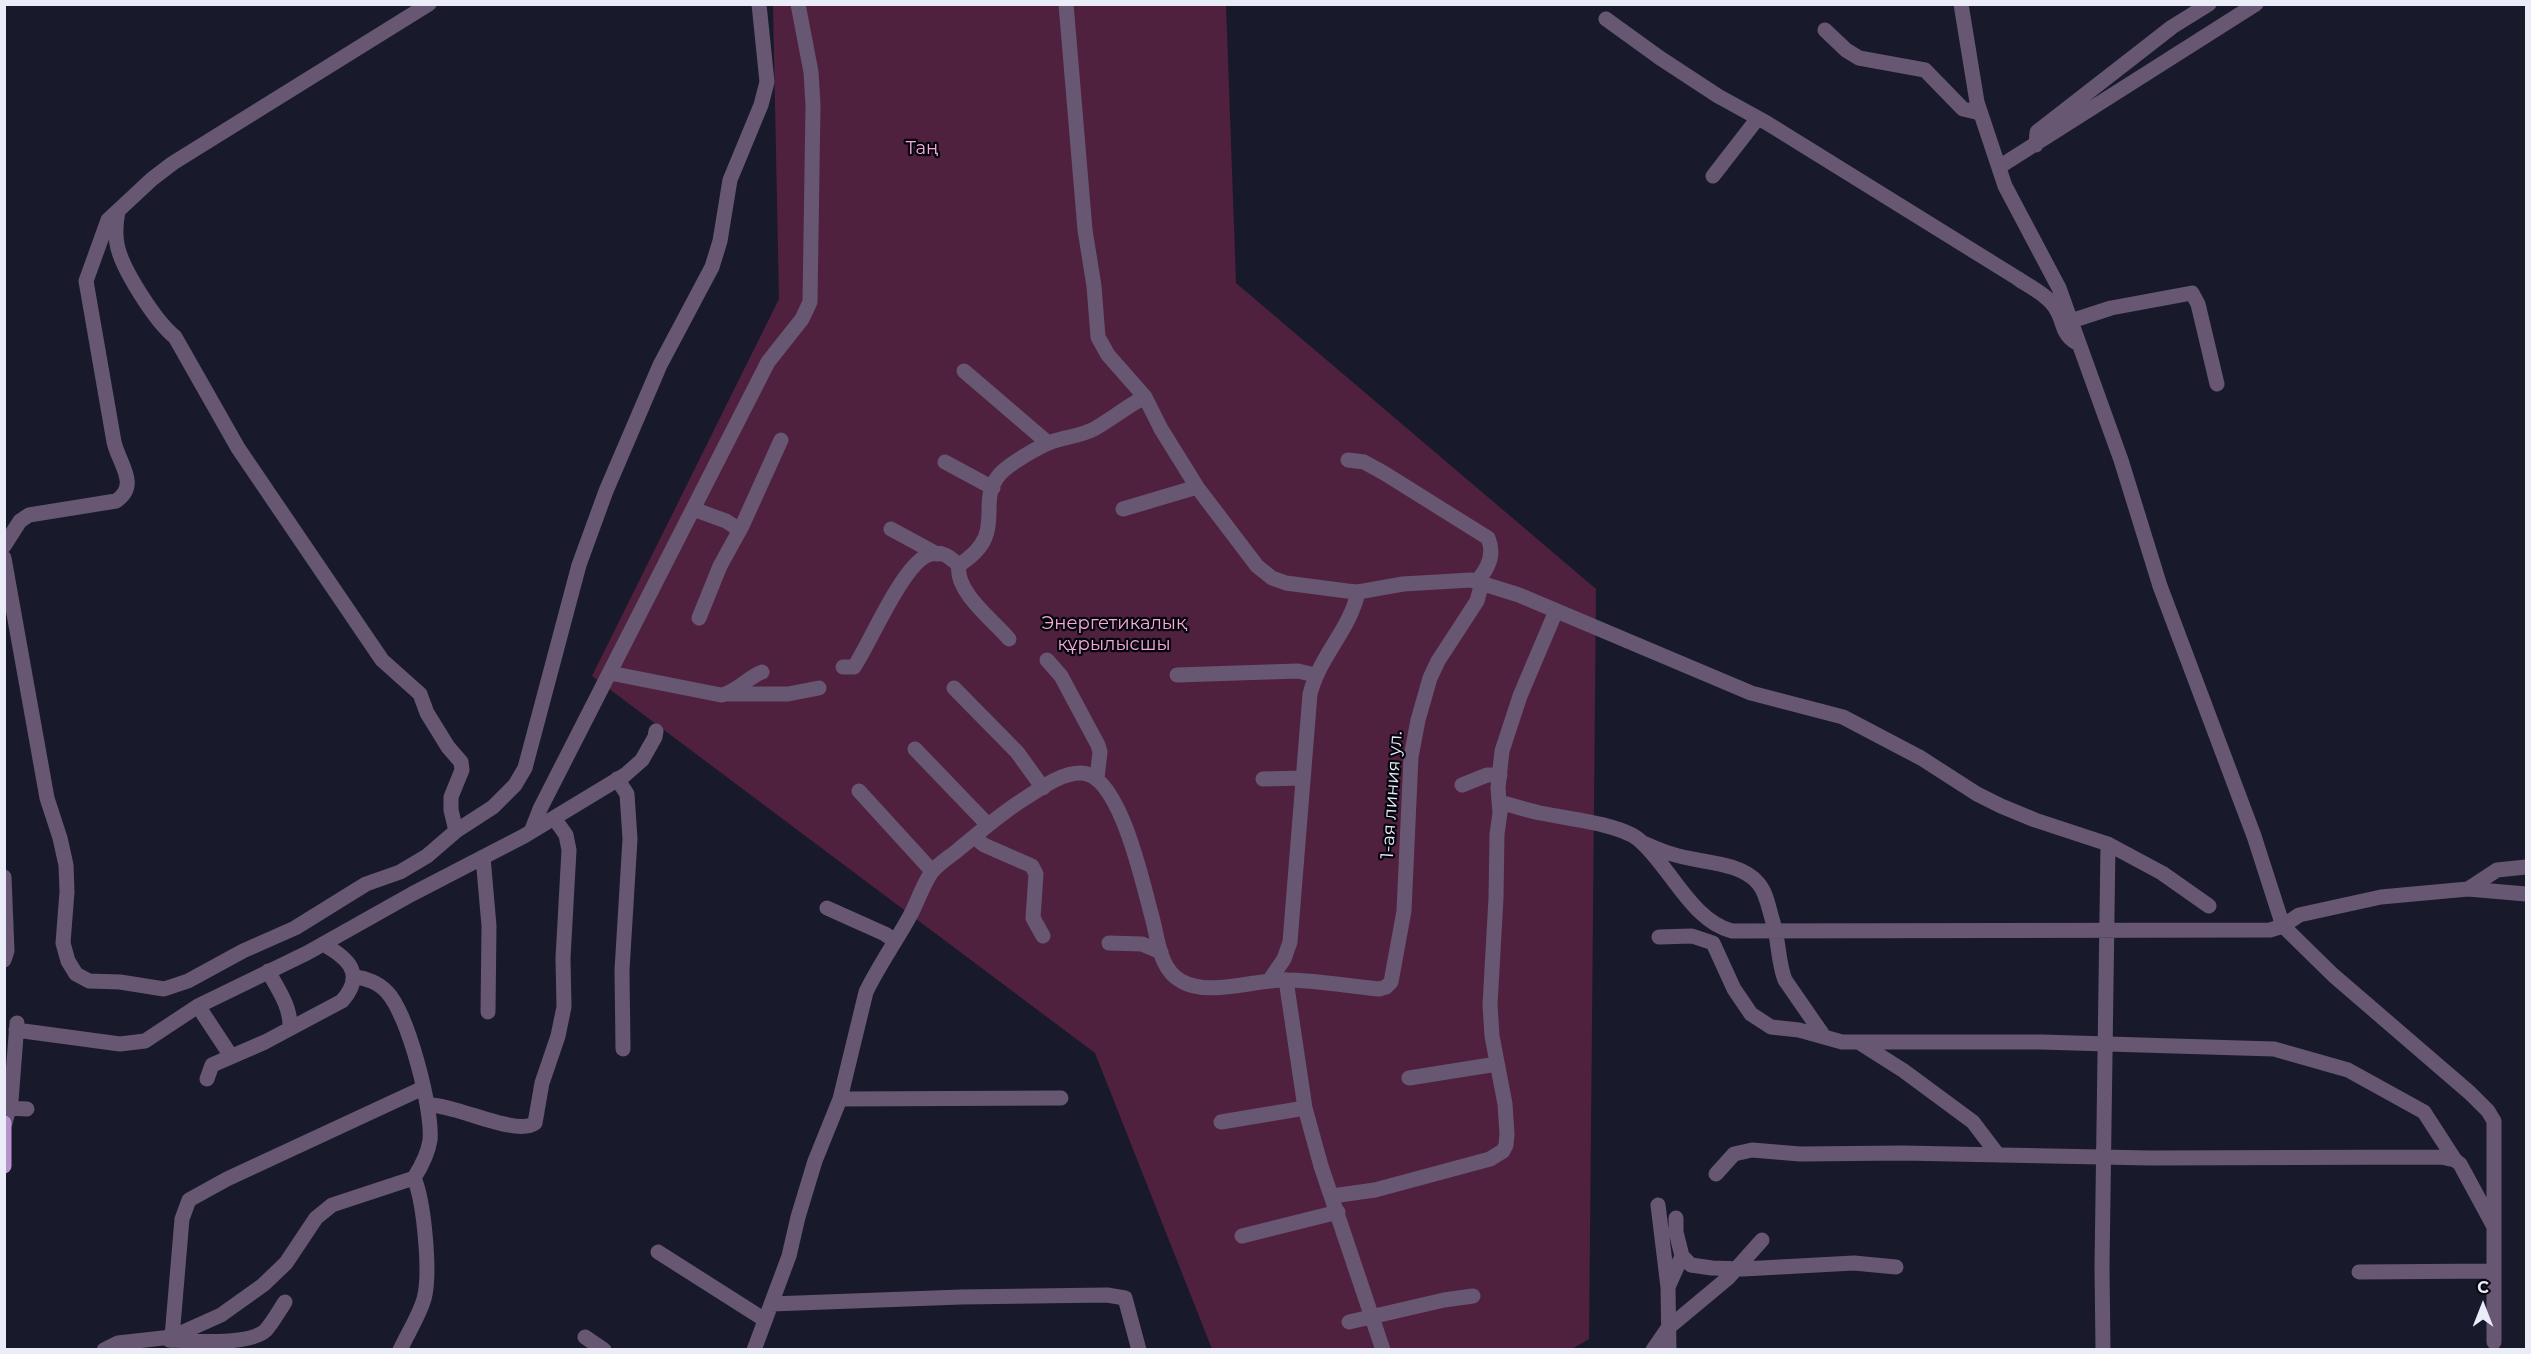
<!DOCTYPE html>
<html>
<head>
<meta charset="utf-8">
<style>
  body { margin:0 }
  #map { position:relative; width:2531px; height:1354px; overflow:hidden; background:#181a2b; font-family:Montserrat,sans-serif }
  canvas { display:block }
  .frame { position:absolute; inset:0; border:6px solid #eaecf8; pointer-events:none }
  .north { position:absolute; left:2453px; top:1276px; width:60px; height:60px; -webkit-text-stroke:4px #05060d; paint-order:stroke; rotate:0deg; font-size:16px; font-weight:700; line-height:24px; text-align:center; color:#eaecf8 }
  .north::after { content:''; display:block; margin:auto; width:21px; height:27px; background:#eaecf8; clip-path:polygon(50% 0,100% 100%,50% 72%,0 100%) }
</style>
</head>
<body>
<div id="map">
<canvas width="2531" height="1354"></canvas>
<div class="frame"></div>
<div class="north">С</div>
</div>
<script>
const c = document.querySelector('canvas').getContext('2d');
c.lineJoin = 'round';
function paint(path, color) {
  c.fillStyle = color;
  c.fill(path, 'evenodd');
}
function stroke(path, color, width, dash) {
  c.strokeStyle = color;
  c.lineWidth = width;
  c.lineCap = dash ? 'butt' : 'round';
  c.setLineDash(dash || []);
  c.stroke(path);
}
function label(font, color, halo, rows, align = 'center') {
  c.font = font + ' Montserrat,sans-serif';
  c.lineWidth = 4.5;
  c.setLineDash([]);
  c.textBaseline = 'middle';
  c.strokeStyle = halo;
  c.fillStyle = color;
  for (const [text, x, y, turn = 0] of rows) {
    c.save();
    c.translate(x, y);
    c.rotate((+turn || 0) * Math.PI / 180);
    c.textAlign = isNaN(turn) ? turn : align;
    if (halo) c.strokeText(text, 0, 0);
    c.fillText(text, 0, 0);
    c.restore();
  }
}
paint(new Path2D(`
  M773 5H1226L1236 283 1596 589 1589 1339 1570 1350 1212 1349 1095 1053 592 676 779 299Z`), '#50213f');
stroke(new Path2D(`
  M1066 4 1085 230 1094 286 1098 337 1108 355 1145 397 1161 429 1197 487 1257 566 1272 578 1286 583 1347 591 1358 592 1403 584 1471 580 1519 595 1751 693 1843 717 1921 758 1977 794 2001 806 2035 820 2108 844 2162 873 2209 906
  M1961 4 1977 102 2005 186 2059 288 2121 460 2160 586 2254 836 2283 926 2333 975 2470 1093 2488 1111 2494 1121V1342
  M1606 19 1660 58 1718 96 1767 123 2017 278C2030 287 2049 296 2056 309 2064 321 2061 333 2075 342
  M1825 30 1846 50 1859 58 1925 70 1963 109 1980 113
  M2036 145 2037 132 2172 27 2209 4
  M1999 167 2256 4
  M1713 176 1758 118
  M118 211C116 222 115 234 117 244 121 268 156 322 175 337L238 448 382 660 420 694 427 713 448 747 461 762 462 770 451 797V810L456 831
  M2071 321 2111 308 2192 293 2198 304 2217 384
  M964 371 1048 443
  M1348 460 1364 462 1384 473 1488 538C1495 554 1488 569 1477 581
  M945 462 993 488
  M693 509 726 521 740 530
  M1123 509 1197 487
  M891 529 937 554
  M4 546 20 521 29 515 116 501C140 485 119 464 114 442L86 281 108 220 152 179 173 163 429 4
  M4 558 47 798 60 838 66 865 67 892 63 943 68 961 76 974 89 981 120 982 164 989 188 981 243 951 295 928 366 884 400 872 427 856 456 831 493 807 515 785 525 768 579 565 606 491 660 365 712 267 720 241 730 180 761 105 767 82 759 4
  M699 618 720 566 742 526 781 440
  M1009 639C993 620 954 591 959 565 1010 533 974 503 1000 474 1009 464 1038 447 1051 442 1065 437 1081 436 1094 429 1112 419 1127 406 1145 397
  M1047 660 1061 676 1098 745 1100 752 1097 778
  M843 667H854C870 644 904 560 931 554 944 551 950 558 959 565
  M610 673 721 695C736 693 748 677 762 672
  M1177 675 1298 671 1315 675
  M954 688 1017 752 1043 788
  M727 694H788L819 688
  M915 749 988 825
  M617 779 627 794 630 839 622 970 623 1049
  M1263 779 1303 778
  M1462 785 1487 775H1500
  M859 791 932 871
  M1500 802C1514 806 1527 810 1540 813 1565 818 1619 824 1638 839 1669 864 1691 921 1732 931L2270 930 2283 926 2299 915 2381 897 2468 889 2526 894
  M531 832 540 809 768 362 802 319 810 302 813 105 811 72 798 4
  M974 837 984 845 1032 866 1036 874 1033 918 1043 936
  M1646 844C1655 848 1664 852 1672 854 1698 863 1740 861 1758 883 1767 893 1769 910 1773 922 1779 941 1778 963 1785 980L1823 1035
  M483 857 489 926 488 1012
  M4 877 7 951 4 960
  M2468 889 2497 870 2526 867
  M827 908 885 934 895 941
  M1659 937 1692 936 1713 943 1734 989 1751 1014 1771 1027 1799 1030 1842 1042H2041L2274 1049 2348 1070 2424 1112 2455 1160
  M1109 943 1142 944 1161 952
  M268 971C278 989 291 1007 290 1028
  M1286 980 1305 1108 1321 1166 1383 1350
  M1269 981 1284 959 1290 942 1310 694C1320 655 1350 630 1358 592
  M198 1006 231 1056
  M16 1030 120 1044 145 1041 198 1006 307 953 412 894 524 836 625 775 642 760 655 737 656 731
  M1860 1043 1904 1071 1973 1122 1998 1155
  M1409 1078 1497 1064
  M207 1079 212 1065 265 1042 342 1001C366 974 348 958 323 944
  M840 1099 1061 1098
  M428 1105C455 1104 516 1137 535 1123L542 1083 558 1036 564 1007 563 958 569 850 566 835 554 818
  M9 1108 27 1109
  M1221 1122 1305 1108
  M5 1123 11 1101 17 1023
  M1716 1174 1734 1154 1752 1150 1800 1154 1903 1153 2150 1158 2441 1157 2455 1160 2460 1164 2493 1225
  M1332 1196 1375 1190 1490 1159 1503 1151 1506 1145 1507 1134 1505 1104 1492 1036 1490 1005 1496 898 1497 834 1500 813 1498 788 1502 751 1520 696 1556 611
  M1658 1205 1668 1287 1669 1350
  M1676 1218V1232L1682 1256
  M1242 1236 1338 1212
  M658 1252 765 1320
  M2359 1272 2493 1271
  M1668 1287 1682 1256 1691 1265 1712 1268 1743 1269 1854 1263 1896 1267
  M771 1304 961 1297 1107 1295 1125 1298 1139 1350
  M1349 1322 1444 1300 1473 1296
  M172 1337 182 1219 189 1200 227 1179 423 1088
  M585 1337 604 1350
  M169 1340C191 1341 250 1346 266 1330 273 1322 279 1311 285 1302
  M104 1350 118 1343 172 1337 221 1315 263 1285 286 1263 316 1218 332 1205 414 1178C421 1167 428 1154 430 1140 433 1110 408 1014 387 992 379 983 366 978 355 977
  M400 1350C408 1333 419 1316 424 1299 431 1274 424 1201 414 1178
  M754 1350 789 1256 798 1217 815 1161 840 1099 866 992C879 965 897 940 911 914 918 900 923 885 931 873 939 863 950 857 959 849 980 832 1000 814 1024 799 1040 789 1060 773 1081 773 1120 773 1143 885 1152 917 1158 938 1159 969 1181 981 1208 997 1253 980 1284 980 1315 980 1347 986 1379 989L1386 987 1391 982 1404 911 1411 757 1418 720 1430 678 1438 661 1477 601 1482 583
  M1653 1350 1668 1328 1728 1278 1762 1240
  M2103 1350 2102 1267 2108 844`), '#675772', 15);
stroke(new Path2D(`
  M4 1123V1166`), '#b492cb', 15);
label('18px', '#f9abd8', '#05060d', [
  ["Таң",922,149],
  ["Энергетикалық",1114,624],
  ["құрылысшы",1114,645]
]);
label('18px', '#eaecf8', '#05060d', [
  ["1-ая линия ул.",1392,795,-86]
]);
</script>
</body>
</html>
